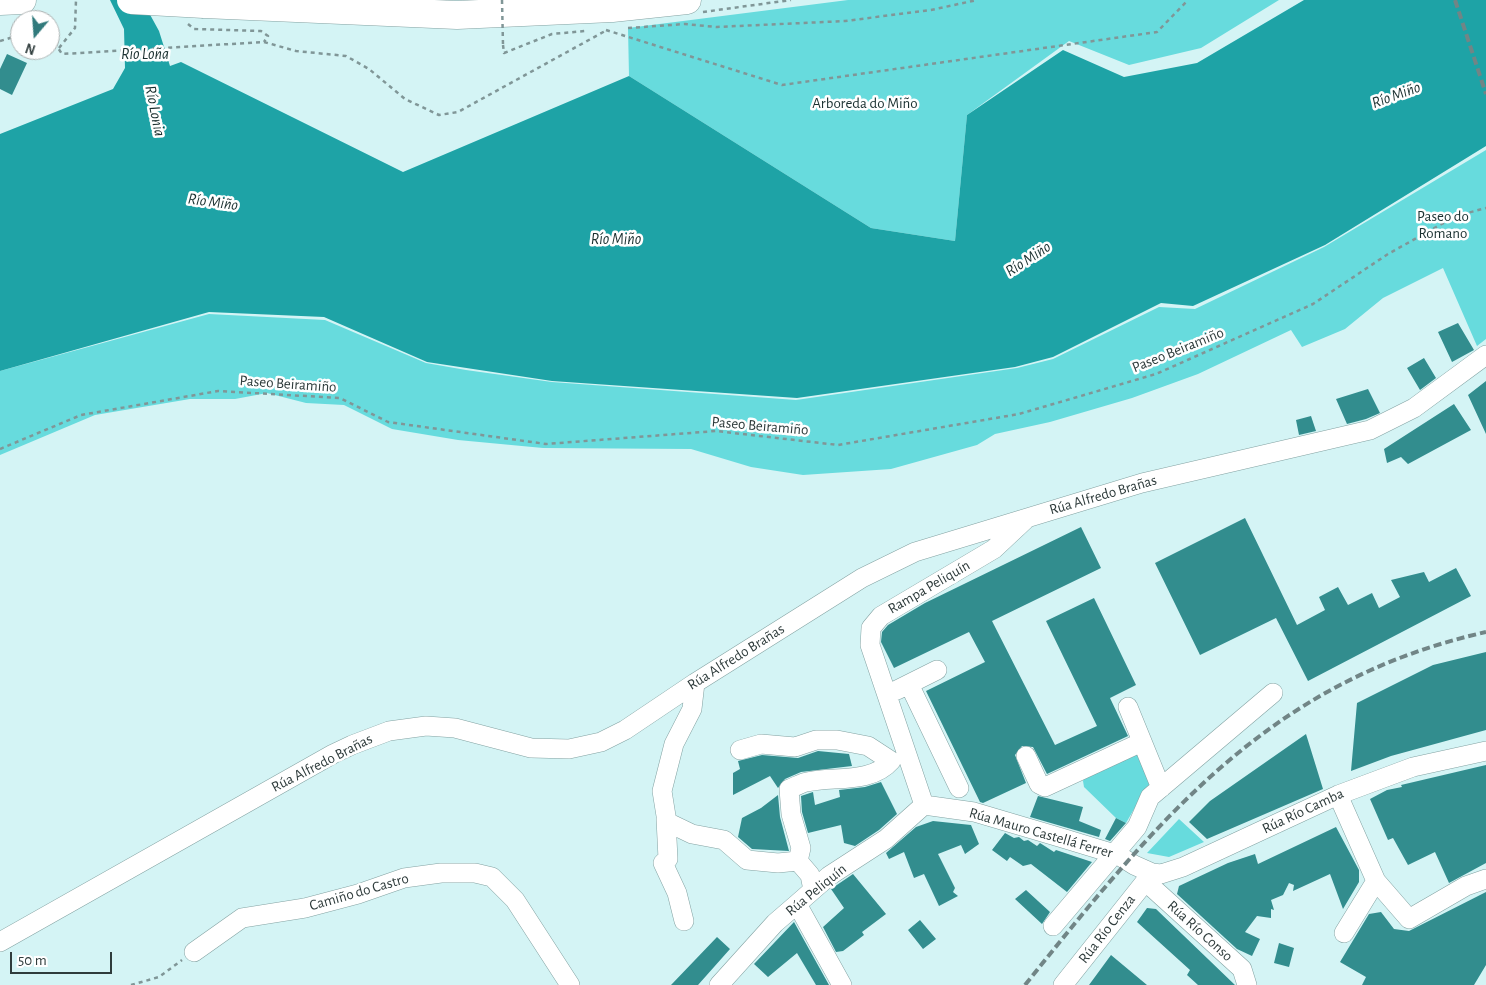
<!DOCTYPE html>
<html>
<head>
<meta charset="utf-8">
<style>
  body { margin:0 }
  #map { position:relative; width:1486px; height:985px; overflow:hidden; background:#d4f4f5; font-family:"Alegreya Sans",sans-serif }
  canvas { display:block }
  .north { position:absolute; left:10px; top:10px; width:50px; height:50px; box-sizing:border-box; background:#fff; border:1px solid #acb1b1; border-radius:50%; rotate:198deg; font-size:14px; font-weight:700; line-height:20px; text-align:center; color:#2f3c3c }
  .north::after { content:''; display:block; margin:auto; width:18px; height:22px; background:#317a7c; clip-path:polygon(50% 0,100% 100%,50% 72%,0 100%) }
  .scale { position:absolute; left:10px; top:952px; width:102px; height:22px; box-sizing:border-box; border:2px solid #2f3c3c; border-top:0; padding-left:6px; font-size:15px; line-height:18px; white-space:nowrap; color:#2f3c3c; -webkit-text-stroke:4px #fff; paint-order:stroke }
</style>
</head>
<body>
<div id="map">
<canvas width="1486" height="985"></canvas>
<div class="north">N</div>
<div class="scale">50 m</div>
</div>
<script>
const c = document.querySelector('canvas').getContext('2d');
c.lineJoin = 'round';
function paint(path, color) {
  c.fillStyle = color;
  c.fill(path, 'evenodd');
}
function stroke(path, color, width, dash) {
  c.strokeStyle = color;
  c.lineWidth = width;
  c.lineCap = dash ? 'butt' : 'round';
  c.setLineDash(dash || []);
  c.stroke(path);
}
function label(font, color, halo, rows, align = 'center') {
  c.font = font + ' "Alegreya Sans",sans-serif';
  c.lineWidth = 5;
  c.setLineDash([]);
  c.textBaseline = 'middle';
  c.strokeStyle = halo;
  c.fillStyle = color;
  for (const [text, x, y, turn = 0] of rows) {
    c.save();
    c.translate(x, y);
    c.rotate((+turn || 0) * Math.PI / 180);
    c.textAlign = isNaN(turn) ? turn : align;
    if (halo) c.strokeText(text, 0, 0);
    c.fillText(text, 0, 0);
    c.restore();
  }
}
paint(new Path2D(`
  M848 0H1279L1201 48 1129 65 1069 41 967 115 955 241 871 228 629 76 628 28Z
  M1486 150V339L1477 346 1443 268 1383 298 1345 329 1302 347 1291 330 1198 374 1132 398 1050 422 995 434 977 445 891 469 803 475 751 467 691 449 543 448 458 440 392 429 344 405 306 403 267 393 235 399H190L95 415 0 455V371L209 314 325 320 426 363 466 370 552 382 796 400 1017 368 1053 359 1159 307 1195 309 1324 247Z
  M1138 753 1153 784 1141 797 1126 823 1116 818 1084 787 1083 781 1084 778Z
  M1179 819 1204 842 1169 857 1147 853Z`), '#67dbdd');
paint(new Path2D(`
  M110 0H142L159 31 170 66 181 62 403 172 629 76 871 228 955 241 967 115 1063 50 1124 77 1197 63 1304 0H1486V146L1325 245 1193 306 1161 303 1053 357 1015 367 797 398 552 381 427 362 324 317 209 312 0 371V134L113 89 125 68 124 29Z`), '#1ea3a6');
paint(new Path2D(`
  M7 54 27 63 12 95 0 89V69Z
  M1458 323 1474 350 1452 362 1438 332Z
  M1424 358 1436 378 1420 390 1407 368Z
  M1486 381V434L1468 395Z
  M1368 389 1380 413 1366 419 1347 424 1336 399Z
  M1454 404 1471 430 1408 464 1401 457 1387 463 1384 449Z
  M1311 416 1316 431 1299 435 1296 420Z
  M1245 518 1297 625 1325 610 1319 597 1338 587 1348 605 1372 593 1379 608 1400 597 1391 580 1424 572 1429 582 1456 568 1471 596 1308 681 1276 618 1200 655 1155 563Z
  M1081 527 1101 568 992 621 1055 745 1097 726 1046 621 1094 598 1136 685 1110 698 1128 736 1047 774 1033 747 1022 746 1015 755 1026 783 983 803 980 802 926 691 985 662 969 632 894 668 881 642 882 632 888 625 925 603Z
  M1486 652V730L1391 756 1351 771 1357 703 1433 665Z
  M1306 734 1323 789 1207 839 1189 822 1210 801Z
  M818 751 849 754 852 766 801 772 785 779 778 788 770 776 733 795V773L740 769 738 761 762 755 798 758Z
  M1486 765V863L1449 883 1435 852 1408 865 1393 838 1388 840 1370 799 1387 790 1402 787 1401 785Z
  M881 782 897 814 879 830 855 846 844 843 841 825 808 833 802 812 801 796 813 792 815 805 840 797 839 790 865 787Z
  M778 795 780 817 789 851 752 849 738 837 742 818 761 808Z
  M1038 796 1083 807 1079 821 1101 830 1099 837 1030 817Z
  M1116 818 1126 823 1110 841 1105 839Z
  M933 821 971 825 979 844 965 854 961 845 938 854 955 888 953 892 958 896 939 906 924 874 914 878 904 852 889 859 886 853 916 827Z
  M1336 827 1359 870V882L1343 909 1330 874 1293 891 1294 885 1289 883 1283 895 1271 900 1274 910 1271 909V918L1257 916 1245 932 1260 939 1252 956 1237 949 1177 894 1179 886 1228 863 1255 854 1258 864Z
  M1005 833 1014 838 1019 837 1024 841 1028 840 1037 846 1040 843 1054 852 1056 850 1092 862 1067 892 1031 864 1023 866 1010 857 1007 861 992 850Z
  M853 874 886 914 862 932 864 935 843 951 836 952 823 927 844 908 831 889Z
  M1026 890 1050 912 1042 924 1015 899Z
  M1486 892V965L1474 985H1362L1366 977 1340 962 1369 914 1381 912 1394 929 1409 931Z
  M1147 908 1156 909 1235 985H1198L1187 975 1190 970 1137 922Z
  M920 920 936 939 923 949 908 930Z
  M794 922 829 985H816L797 953 768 977 754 964Z
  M717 937 730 949 698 985H671Z
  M1279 943 1294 948 1289 967 1274 963Z
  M1111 955 1147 985H1089Z`), '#328d8e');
const minor = new Path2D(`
  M695 683 692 709 674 744 662 791 667 822 692 834 724 840 747 860 778 863 798 861 810 875 813 890
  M909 684 959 788
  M897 690 937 670
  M1128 707 1161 788
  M740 750 761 744 795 747 816 740H837L868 746 891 761
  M1026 756 1039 784 1045 787 1142 742
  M1338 795 1376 881 1409 919 1466 886 1486 879
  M924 805 974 812 1062 838 1118 855 1134 865 1152 873 1161 874 1183 867 1338 795 1413 767 1486 751
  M924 805 870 645 871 628 881 616 994 549 1025 520
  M666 819 668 859 663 863 677 893 684 921
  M798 861 801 848 791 814 789 789C795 787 801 783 807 782 834 776 871 784 891 761
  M1145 881 1242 969 1247 985
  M797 904 842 985
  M1053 926 1137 827 1150 797 1273 693
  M1344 933 1376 881
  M0 942 333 754 352 745 389 731 426 726 455 728 531 748 569 749 601 742 625 730 695 683 862 578 915 552 1142 483 1370 430 1414 408 1486 355
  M194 952 242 918 305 908 358 894 404 878 441 873H475L492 877 515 900 570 985
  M719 985 775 923 797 904 829 876 886 839 924 805
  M1063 985 1152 873`);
const highway = new Path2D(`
  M0 1 22 0
  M204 4 457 15 612 8 687 0`);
stroke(minor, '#83a2a2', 20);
stroke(highway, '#83a2a2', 29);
stroke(new Path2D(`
  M703 12 791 0
  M188 24 194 29 261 31 268 36 264 42
  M628 28 685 24 717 27 845 21 931 10 977 0
  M606 30 782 85 1157 32 1188 0
  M50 36 62 54 264 42 296 51 346 56 369 69 405 99 439 115 458 112 607 30
  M0 41 20 35
  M503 45 504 53 552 34 585 31
  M59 48 75 28 76 0
  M0 449 81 415 218 391 340 398 388 422 546 444 716 431 838 445 1019 414 1156 374 1313 304 1388 254 1456 216 1486 208
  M131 985 159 977 182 960`), '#809697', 2.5, [4, 4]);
stroke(minor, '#fff', 19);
stroke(highway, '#fff', 28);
stroke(new Path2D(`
  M1455 0 1486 94
  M1025 985C1157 821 1268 681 1486 632`), '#718586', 4, [8, 4]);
const highwayBridge = new Path2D(`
  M131 0 204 4`);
stroke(highwayBridge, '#83a2a2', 29, []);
stroke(new Path2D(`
  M502 0 503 45`), '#809697', 2.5, [4, 4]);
stroke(highwayBridge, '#fff', 28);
label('15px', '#1b3131', '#fff', [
  ["Arboreda do Miño",865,103],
  ["Paseo do",1443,216],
  ["Romano",1443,233]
]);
label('15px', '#2f3c3c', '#fff', [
  ["Paseo Beiramiño",1178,350,-22],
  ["Paseo Beiramiño",288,384,4],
  ["Paseo Beiramiño",760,426,5],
  ["Rúa Alfredo Brañas",1103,495,-16],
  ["Rampa Peliquín",929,587,-30],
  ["Rúa Alfredo Brañas",736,657,-32],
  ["Rúa Alfredo Brañas",322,763,-27],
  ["Rúa Río Camba",1303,811,-25],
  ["Rúa Mauro Castellá Ferrer",1041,833,16],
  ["Rúa Peliquín",816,890,-39],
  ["Camiño do Castro",359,892,-16],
  ["Rúa Río Cenza",1107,929,-52],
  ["Rúa Río Conso",1200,931,42]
]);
label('italic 16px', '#1a2f2f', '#fff', [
  ["Río Loña",145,54],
  ["Río Miño",1396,95,-20],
  ["Río Lonia",155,111,79],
  ["Río Miño",213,202,8],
  ["Río Miño",616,239],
  ["Río Miño",1028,259,-33]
]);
</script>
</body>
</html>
